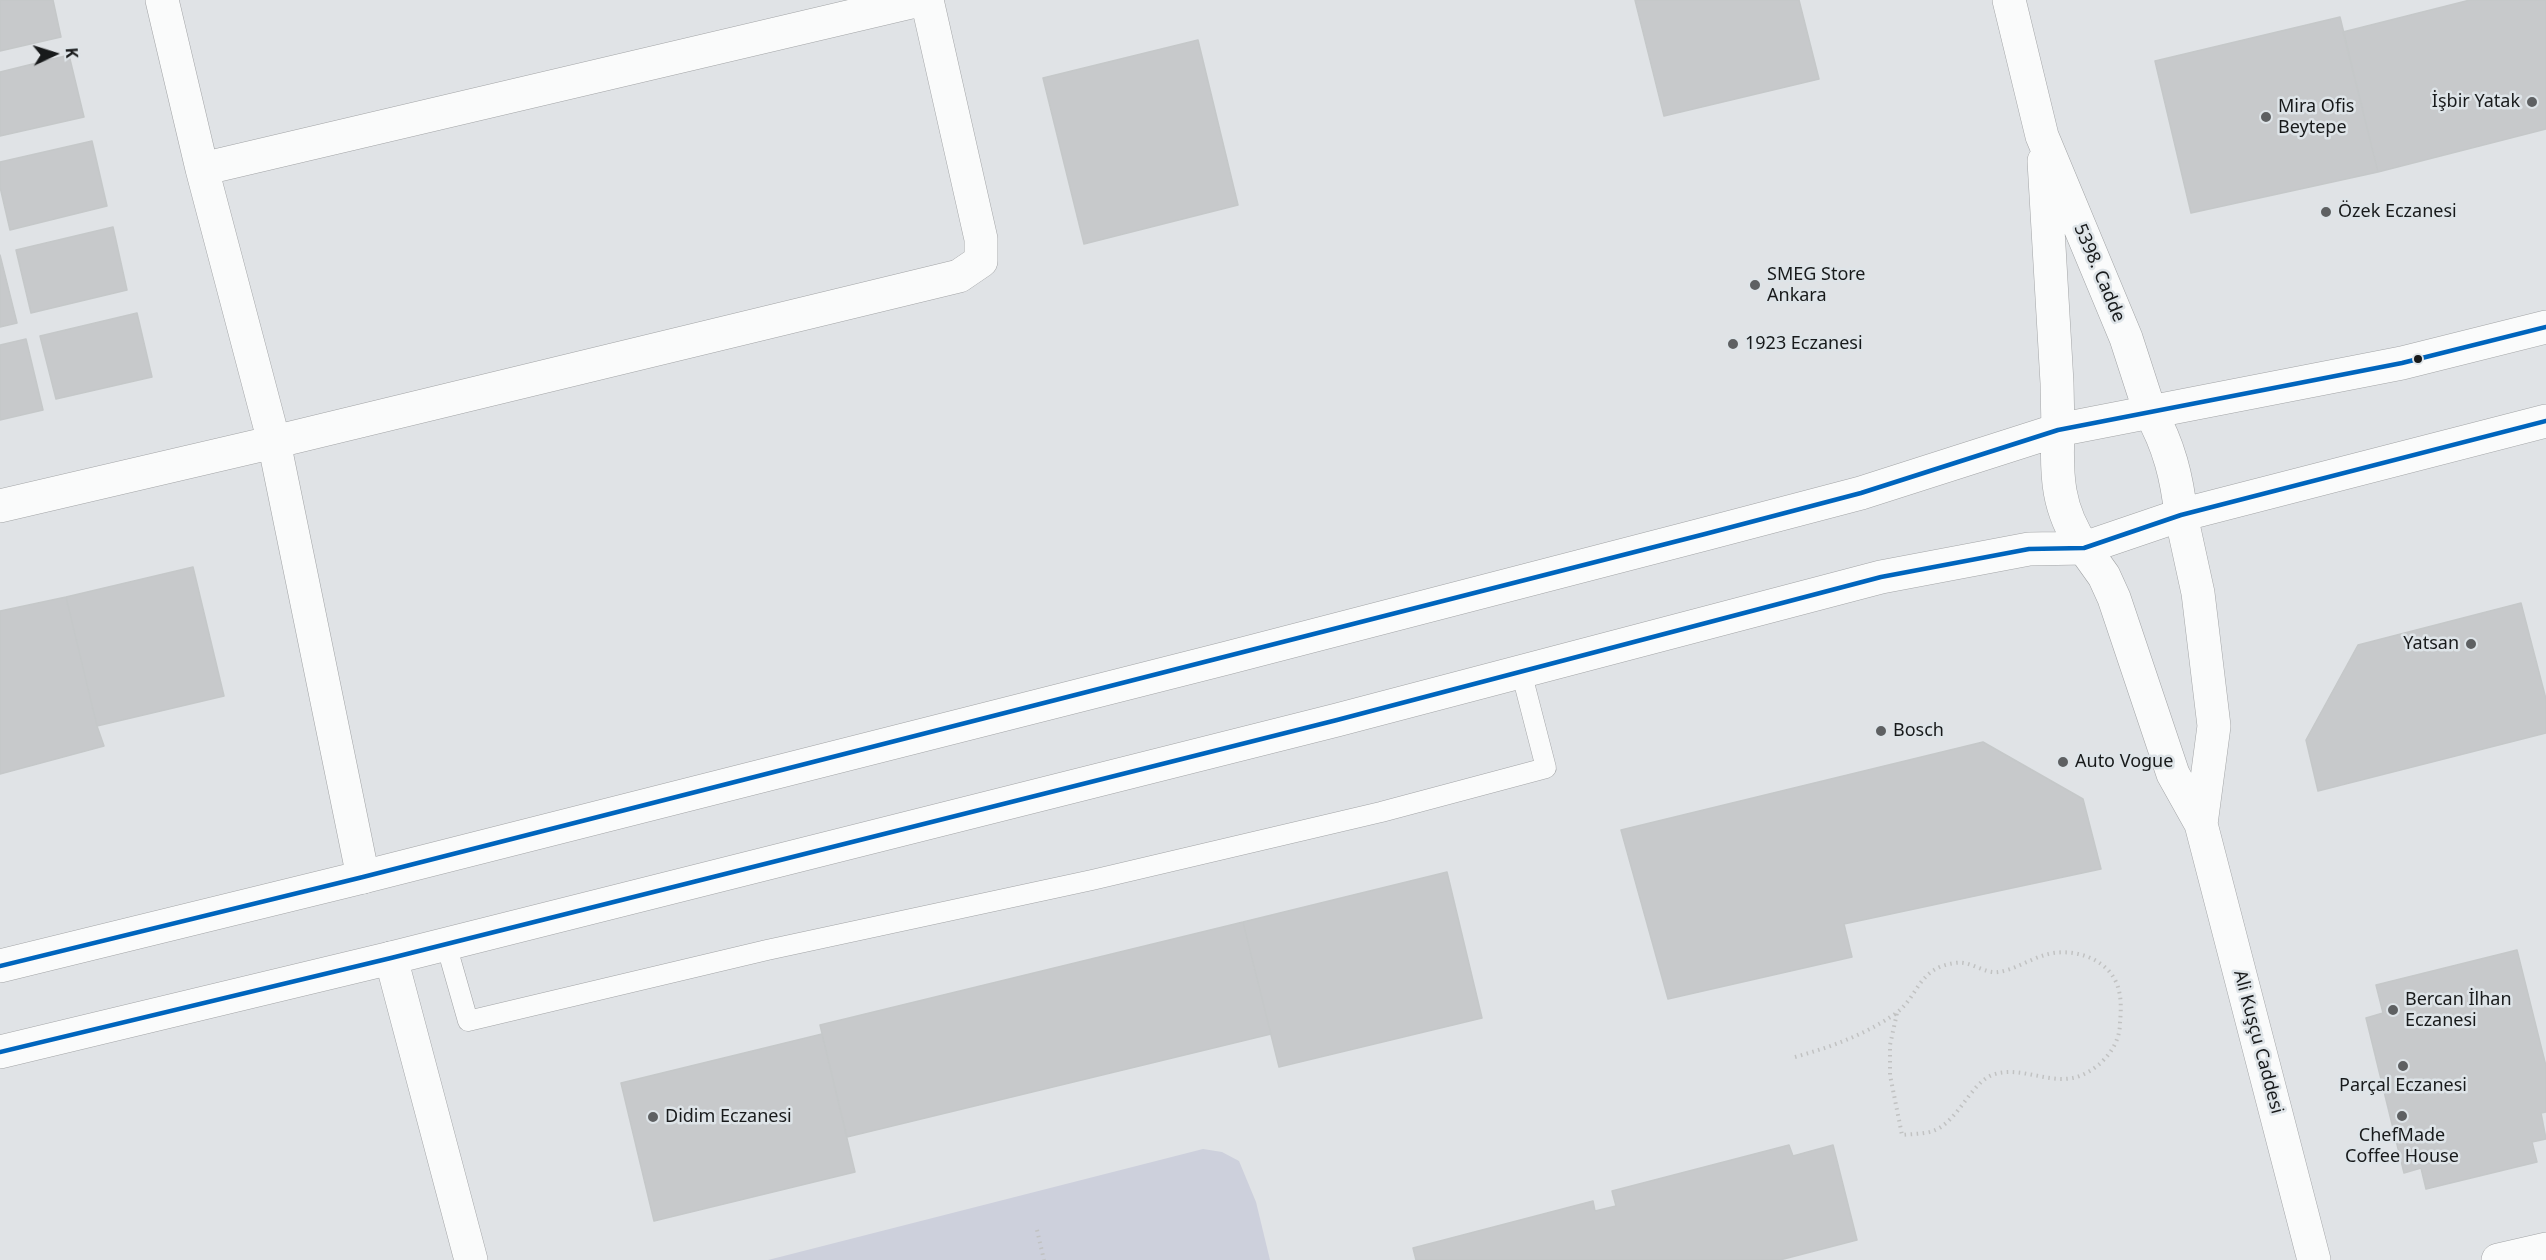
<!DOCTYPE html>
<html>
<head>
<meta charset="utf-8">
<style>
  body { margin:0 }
  #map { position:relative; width:2546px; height:1260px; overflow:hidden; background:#e0e3e6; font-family:"Noto Sans",sans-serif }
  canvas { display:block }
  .north { position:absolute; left:24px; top:24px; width:60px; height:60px; -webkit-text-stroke:4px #dee4e8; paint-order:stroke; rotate:86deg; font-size:16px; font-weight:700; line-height:24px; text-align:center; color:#181a1b }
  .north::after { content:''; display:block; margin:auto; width:21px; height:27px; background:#181a1b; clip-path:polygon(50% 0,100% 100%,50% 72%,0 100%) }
</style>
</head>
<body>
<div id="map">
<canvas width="2546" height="1260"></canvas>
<div class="north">K</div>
</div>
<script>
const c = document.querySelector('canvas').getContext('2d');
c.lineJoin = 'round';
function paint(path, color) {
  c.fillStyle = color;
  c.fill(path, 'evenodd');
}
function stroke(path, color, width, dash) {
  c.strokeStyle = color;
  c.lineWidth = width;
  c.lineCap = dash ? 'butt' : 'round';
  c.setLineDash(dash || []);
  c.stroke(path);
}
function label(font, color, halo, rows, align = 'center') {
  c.font = font + ' "Noto Sans",sans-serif';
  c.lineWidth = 5;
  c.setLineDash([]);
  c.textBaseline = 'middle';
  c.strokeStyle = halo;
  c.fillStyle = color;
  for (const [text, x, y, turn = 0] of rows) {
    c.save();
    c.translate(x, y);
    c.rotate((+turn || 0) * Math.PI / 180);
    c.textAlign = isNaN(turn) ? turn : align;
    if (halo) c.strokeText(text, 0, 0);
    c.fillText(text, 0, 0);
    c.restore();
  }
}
paint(new Path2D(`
  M1203 1149 1222 1152 1239 1161 1256 1202 1270 1260H768Z`), '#cdd0dc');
const building = new Path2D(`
  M0 0H53L61 37 0 51Z
  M1635 0H1799L1819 79 1664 116Z
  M2470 0H2546V129L2378 172 2343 32Z
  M2340 17 2378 172 2191 213 2155 61Z
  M1198 40 1238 205 1084 244 1043 78Z
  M69 55 84 117 0 136V72Z
  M92 141 107 206 10 230 0 187V162Z
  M113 227 127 290 31 313 16 250Z
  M0 255 17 323 0 327Z
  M137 313 152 377 56 399 40 336Z
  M26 339 43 410 0 420V345Z
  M193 567 224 696 97 726 66 597Z
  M66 597 97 726 104 746 0 774V611Z
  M2521 603 2546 699V733L2318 791 2306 740 2358 645Z
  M1983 742 2083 799 2101 869 1844 924 1852 957 1668 999 1621 830Z
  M1447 872 1482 1018 1279 1067 1243 922Z
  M1243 922 1271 1034 847 1137 820 1025Z
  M2517 950 2546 1066V1112L2541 1113 2546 1139 2532 1142 2537 1162 2426 1189 2421 1168 2404 1173 2366 1018 2383 1013 2376 985Z
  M822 1034 855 1172 654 1221 621 1083Z
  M1789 1145 1793 1156 1833 1145 1857 1240 1780 1260H1416L1413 1248 1593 1201 1595 1211 1616 1206 1612 1191Z`);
paint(building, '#c7c9cb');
stroke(building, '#c5c8c9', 1.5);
const lane = new Path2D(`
  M446 944 468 1021 767 950 1092 880 1381 812 1546 768 1521 671`);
const street = new Path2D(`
  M162 0 202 169 274 442 363 877
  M2009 0 2042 136 2126 338 2150 412
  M2044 161 2057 383 2058 430
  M202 169 920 0
  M0 506 274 442 959 276 981 261V239L927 0
  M391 958 471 1260
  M2498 1260 2546 1249`);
const secondary = new Path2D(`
  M2181 515 2198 593 2214 726 2201 824
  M2084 548 2104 576 2114 598 2173 774 2201 824 2314 1260`);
const primary = new Path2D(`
  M2150 412C2169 445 2177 478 2181 515
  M2058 430C2056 475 2057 510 2084 548
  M0 966 363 877 1227 658 1705 534 1861 493 2058 430 2402 363 2546 327
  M0 1052 391 958 1337 720 1881 577 2029 549 2084 548 2181 515 2546 421`);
stroke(lane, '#a2a4a6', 21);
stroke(street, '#a2a4a6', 34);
stroke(secondary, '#a2a4a6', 34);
stroke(primary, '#a2a4a6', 34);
stroke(new Path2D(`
  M1795 1057C1831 1047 1864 1035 1895 1014 1919 997 1917 968 1955 963 1970 960 1984 974 1998 972 2014 970 2030 959 2045 955 2070 947 2105 957 2116 982 2122 995 2121 1010 2120 1023 2120 1045 2103 1066 2082 1075 2054 1088 2021 1064 1992 1075 1970 1084 1958 1122 1933 1131 1924 1134 1911 1134 1902 1135L1890 1075V1045L1897 1013
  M1037 1230 1044 1260`), '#c1c2c2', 4, [1.5, 4.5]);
stroke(lane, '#fafbfb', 20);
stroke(street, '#fafbfb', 33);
stroke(secondary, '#fafbfb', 33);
stroke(primary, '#fafbfb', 33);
stroke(new Path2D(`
  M0 966 363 877 1705 534 1861 493 2058 430 2402 363 2546 327
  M0 1052 391 958 1337 720 1881 577 2029 549 2084 548 2181 515 2546 421`), '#0065bd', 4.5);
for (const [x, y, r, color] of [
  [2532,102,6,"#5e6062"],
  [2266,117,6,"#5e6062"],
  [2326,212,6,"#5e6062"],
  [1755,285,6,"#5e6062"],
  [1733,344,6,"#5e6062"],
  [2418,359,5,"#181a1b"],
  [2471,644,6,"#5e6062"],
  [1881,731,6,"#5e6062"],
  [2063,762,6,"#5e6062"],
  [2393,1010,6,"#5e6062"],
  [2403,1066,6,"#5e6062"],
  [2402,1116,6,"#5e6062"],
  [653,1117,6,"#5e6062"]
]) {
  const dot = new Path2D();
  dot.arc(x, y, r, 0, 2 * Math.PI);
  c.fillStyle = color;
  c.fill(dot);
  stroke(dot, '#dee4e8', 2);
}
label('18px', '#181a1b', '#dee4e8', [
  ["İşbir Yatak",2520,102,"right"],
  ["Mira Ofis",2278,107],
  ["Beytepe",2278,128],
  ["Özek Eczanesi",2338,212],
  ["SMEG Store",1767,275],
  ["Ankara",1767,296],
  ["1923 Eczanesi",1745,344],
  ["Yatsan",2459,644,"right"],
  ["Bosch",1893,731],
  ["Auto Vogue",2075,762],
  ["Bercan İlhan",2405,1000],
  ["Eczanesi",2405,1021],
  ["Parçal Eczanesi",2403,1086,"center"],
  ["Didim Eczanesi",665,1117],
  ["ChefMade",2402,1136,"center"],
  ["Coffee House",2402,1157,"center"]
], 'left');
label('18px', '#181a1b', '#dee4e8', [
  ["5398. Cadde",2099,273,67],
  ["Ali Kuşçu Caddesi",2258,1042,75]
]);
</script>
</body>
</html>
